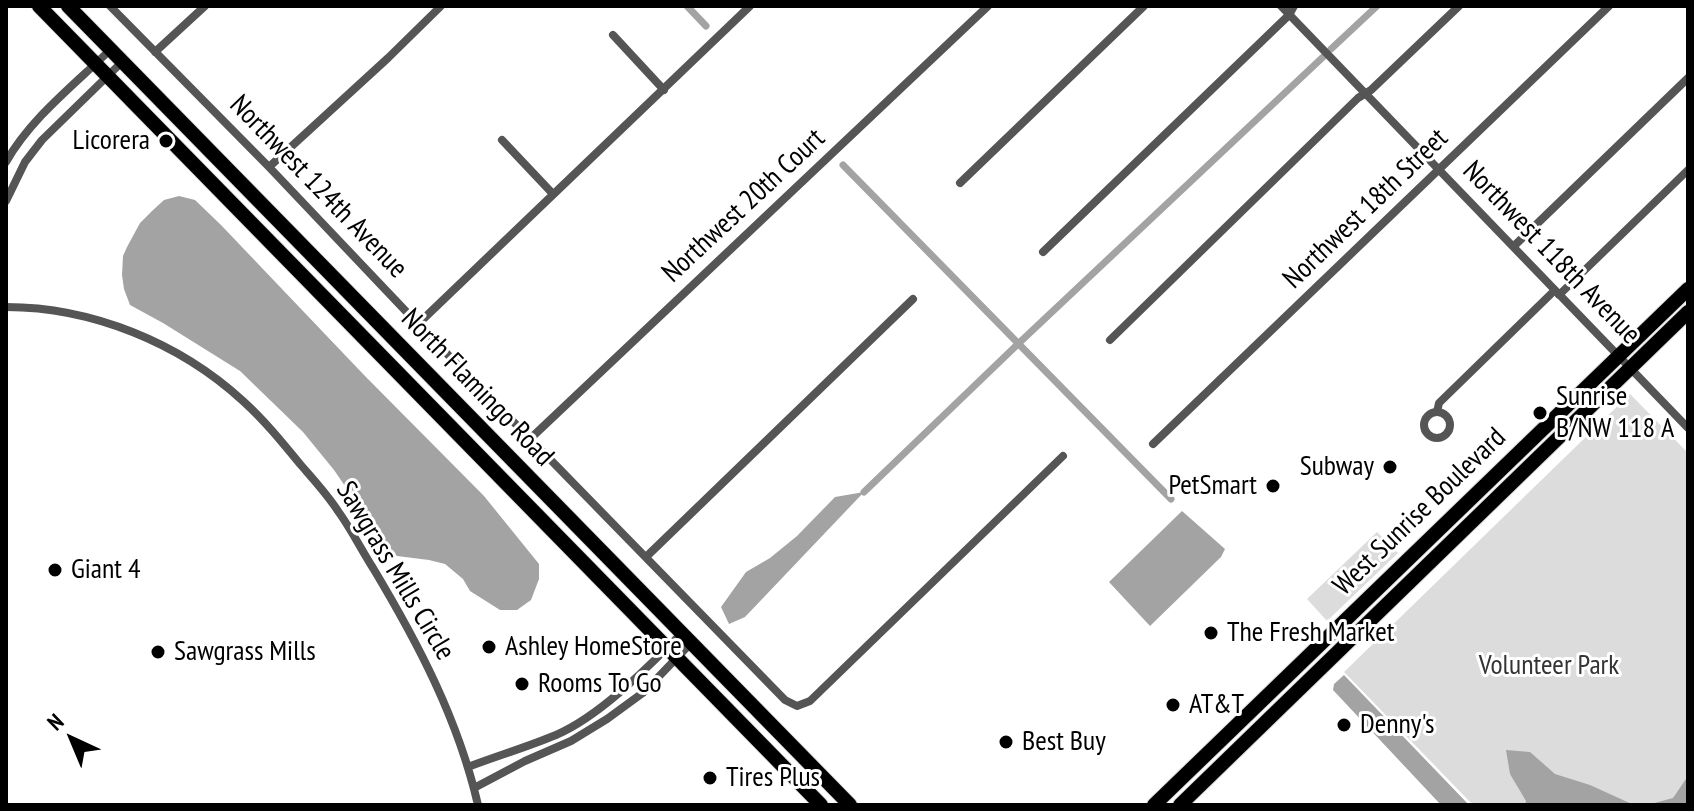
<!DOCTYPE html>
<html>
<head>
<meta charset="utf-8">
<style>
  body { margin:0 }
  #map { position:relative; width:1694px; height:811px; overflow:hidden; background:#fff; font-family:"PT Sans Narrow",sans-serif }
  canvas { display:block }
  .frame { position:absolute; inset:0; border:8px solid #000; pointer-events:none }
  .north { position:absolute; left:32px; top:699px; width:80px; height:80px; -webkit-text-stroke:6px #fff; paint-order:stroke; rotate:316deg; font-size:22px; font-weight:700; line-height:32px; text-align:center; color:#000 }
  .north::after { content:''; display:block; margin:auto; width:28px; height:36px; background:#000; clip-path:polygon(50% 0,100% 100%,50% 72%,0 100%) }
</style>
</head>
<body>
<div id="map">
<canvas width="1694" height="811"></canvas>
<div class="frame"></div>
<div class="north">N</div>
</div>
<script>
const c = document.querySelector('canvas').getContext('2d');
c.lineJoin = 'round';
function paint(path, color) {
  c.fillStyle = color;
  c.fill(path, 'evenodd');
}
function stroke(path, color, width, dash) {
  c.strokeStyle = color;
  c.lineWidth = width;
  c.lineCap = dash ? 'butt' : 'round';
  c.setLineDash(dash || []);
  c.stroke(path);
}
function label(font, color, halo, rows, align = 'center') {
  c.font = font + ' "PT Sans Narrow",sans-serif';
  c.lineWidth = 6;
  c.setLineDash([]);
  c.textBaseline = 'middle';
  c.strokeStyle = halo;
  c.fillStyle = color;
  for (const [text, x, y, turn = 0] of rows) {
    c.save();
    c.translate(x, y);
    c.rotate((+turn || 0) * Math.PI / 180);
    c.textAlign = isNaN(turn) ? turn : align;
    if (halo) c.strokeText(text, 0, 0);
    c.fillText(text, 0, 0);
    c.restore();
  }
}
paint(new Path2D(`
  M1630 394 1688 453V805H1473L1344 672Z
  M1377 532 1398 553 1327 621 1307 599Z`), '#dcdcdc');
paint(new Path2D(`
  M179 196 195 200 221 225 364 375 484 496 539 564V579L531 600 517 610H500L470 591 463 579 445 564 429 560 397 556 386 546 334 470 303 432 240 371 163 323 130 305 124 289 122 275 123 256 127 247 140 223 152 211 164 200Z
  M864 492 745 617 729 624 721 607 746 572 770 558 797 536 835 497Z
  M1182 511 1225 549 1221 557 1150 626 1109 582Z
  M1344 675 1469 805H1441L1333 690 1334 684Z
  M1506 750 1530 752 1555 774 1590 785 1634 805H1525L1526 801 1510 774Z
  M1688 776V805H1647L1673 798Z`), '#a3a3a3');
stroke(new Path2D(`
  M687 6 706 26
  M1331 49 1377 6
  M843 165 1171 499
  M864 492 1019 343 1323 57`), '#a3a3a3', 7);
const trunk = new Path2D(`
  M39 6 821 805
  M68 6 850 805
  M1154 805 1688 289
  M1180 805 1688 312`);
stroke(trunk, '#dbdbdb', 16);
stroke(new Path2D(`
  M110 6 269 167 418 324 785 700 797 706 810 701 1063 456
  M1281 6 1688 428
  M613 35 664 90
  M155 52 205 6
  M502 140 553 194
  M6 162C31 118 74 85 110 50
  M269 167 388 58 441 6
  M960 183 1144 6
  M6 201 25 162 42 140 122 62
  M1514 246 1688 78
  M1043 252 1289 15 1294 6
  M1559 295 1688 170
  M6 307C92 307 180 343 243 401 264 420 282 442 300 464 313 479 327 494 338 511 351 529 361 549 373 568 418 643 458 719 478 805
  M418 324 750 6
  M1110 340 1358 98 1371 90 1459 6
  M1437 412 1439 403 1555 290
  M1424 425a13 13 0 1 1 26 0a13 13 0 1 1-26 0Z
  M531 438 988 6
  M1153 444 1609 6
  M646 557 913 299
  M468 767C497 756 527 747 556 735 600 716 647 668 681 634
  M474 788 525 761 571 741 607 719 644 692 691 643`), '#555', 8);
stroke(trunk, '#000', 14);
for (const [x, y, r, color] of [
  [166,141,8,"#000"],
  [1540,413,8,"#000"],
  [1390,467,8,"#000"],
  [1273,486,8,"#000"],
  [55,570,8,"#000"],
  [1211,633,8,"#000"],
  [489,647,8,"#000"],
  [158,652,8,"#000"],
  [522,684,8,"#000"],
  [1173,705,8,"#000"],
  [1344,725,8,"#000"],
  [1006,742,8,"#000"],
  [710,778,8,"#000"]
]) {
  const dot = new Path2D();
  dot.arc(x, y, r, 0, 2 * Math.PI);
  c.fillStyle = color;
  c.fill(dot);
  stroke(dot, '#fff', 3);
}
label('28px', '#000', '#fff', [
  ["Licorera",150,141,"right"],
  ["Sunrise",1556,397],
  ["B/NW 118 A",1556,429],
  ["Subway",1374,467,"right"],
  ["PetSmart",1257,486,"right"],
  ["Giant 4",71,570],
  ["The Fresh Market",1227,633],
  ["Ashley HomeStore",505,647],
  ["Sawgrass Mills",174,652],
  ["Rooms To Go",538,684],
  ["AT&T",1189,705],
  ["Denny's",1360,725],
  ["Best Buy",1022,742],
  ["Tires Plus",726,778]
], 'left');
label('28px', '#000', '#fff', [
  ["Northwest 124th Avenue",318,187,46],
  ["Northwest 20th Court",744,206,-43],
  ["Northwest 18th Street",1366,209,-44],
  ["Northwest 118th Avenue",1551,253,46],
  ["North Flamingo Road",477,388,46],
  ["West Sunrise Boulevard",1420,512,-44],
  ["Sawgrass Mills Circle",395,571,59]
]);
label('28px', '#333', '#fff', [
  ["Volunteer Park",1549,666]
]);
</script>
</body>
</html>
